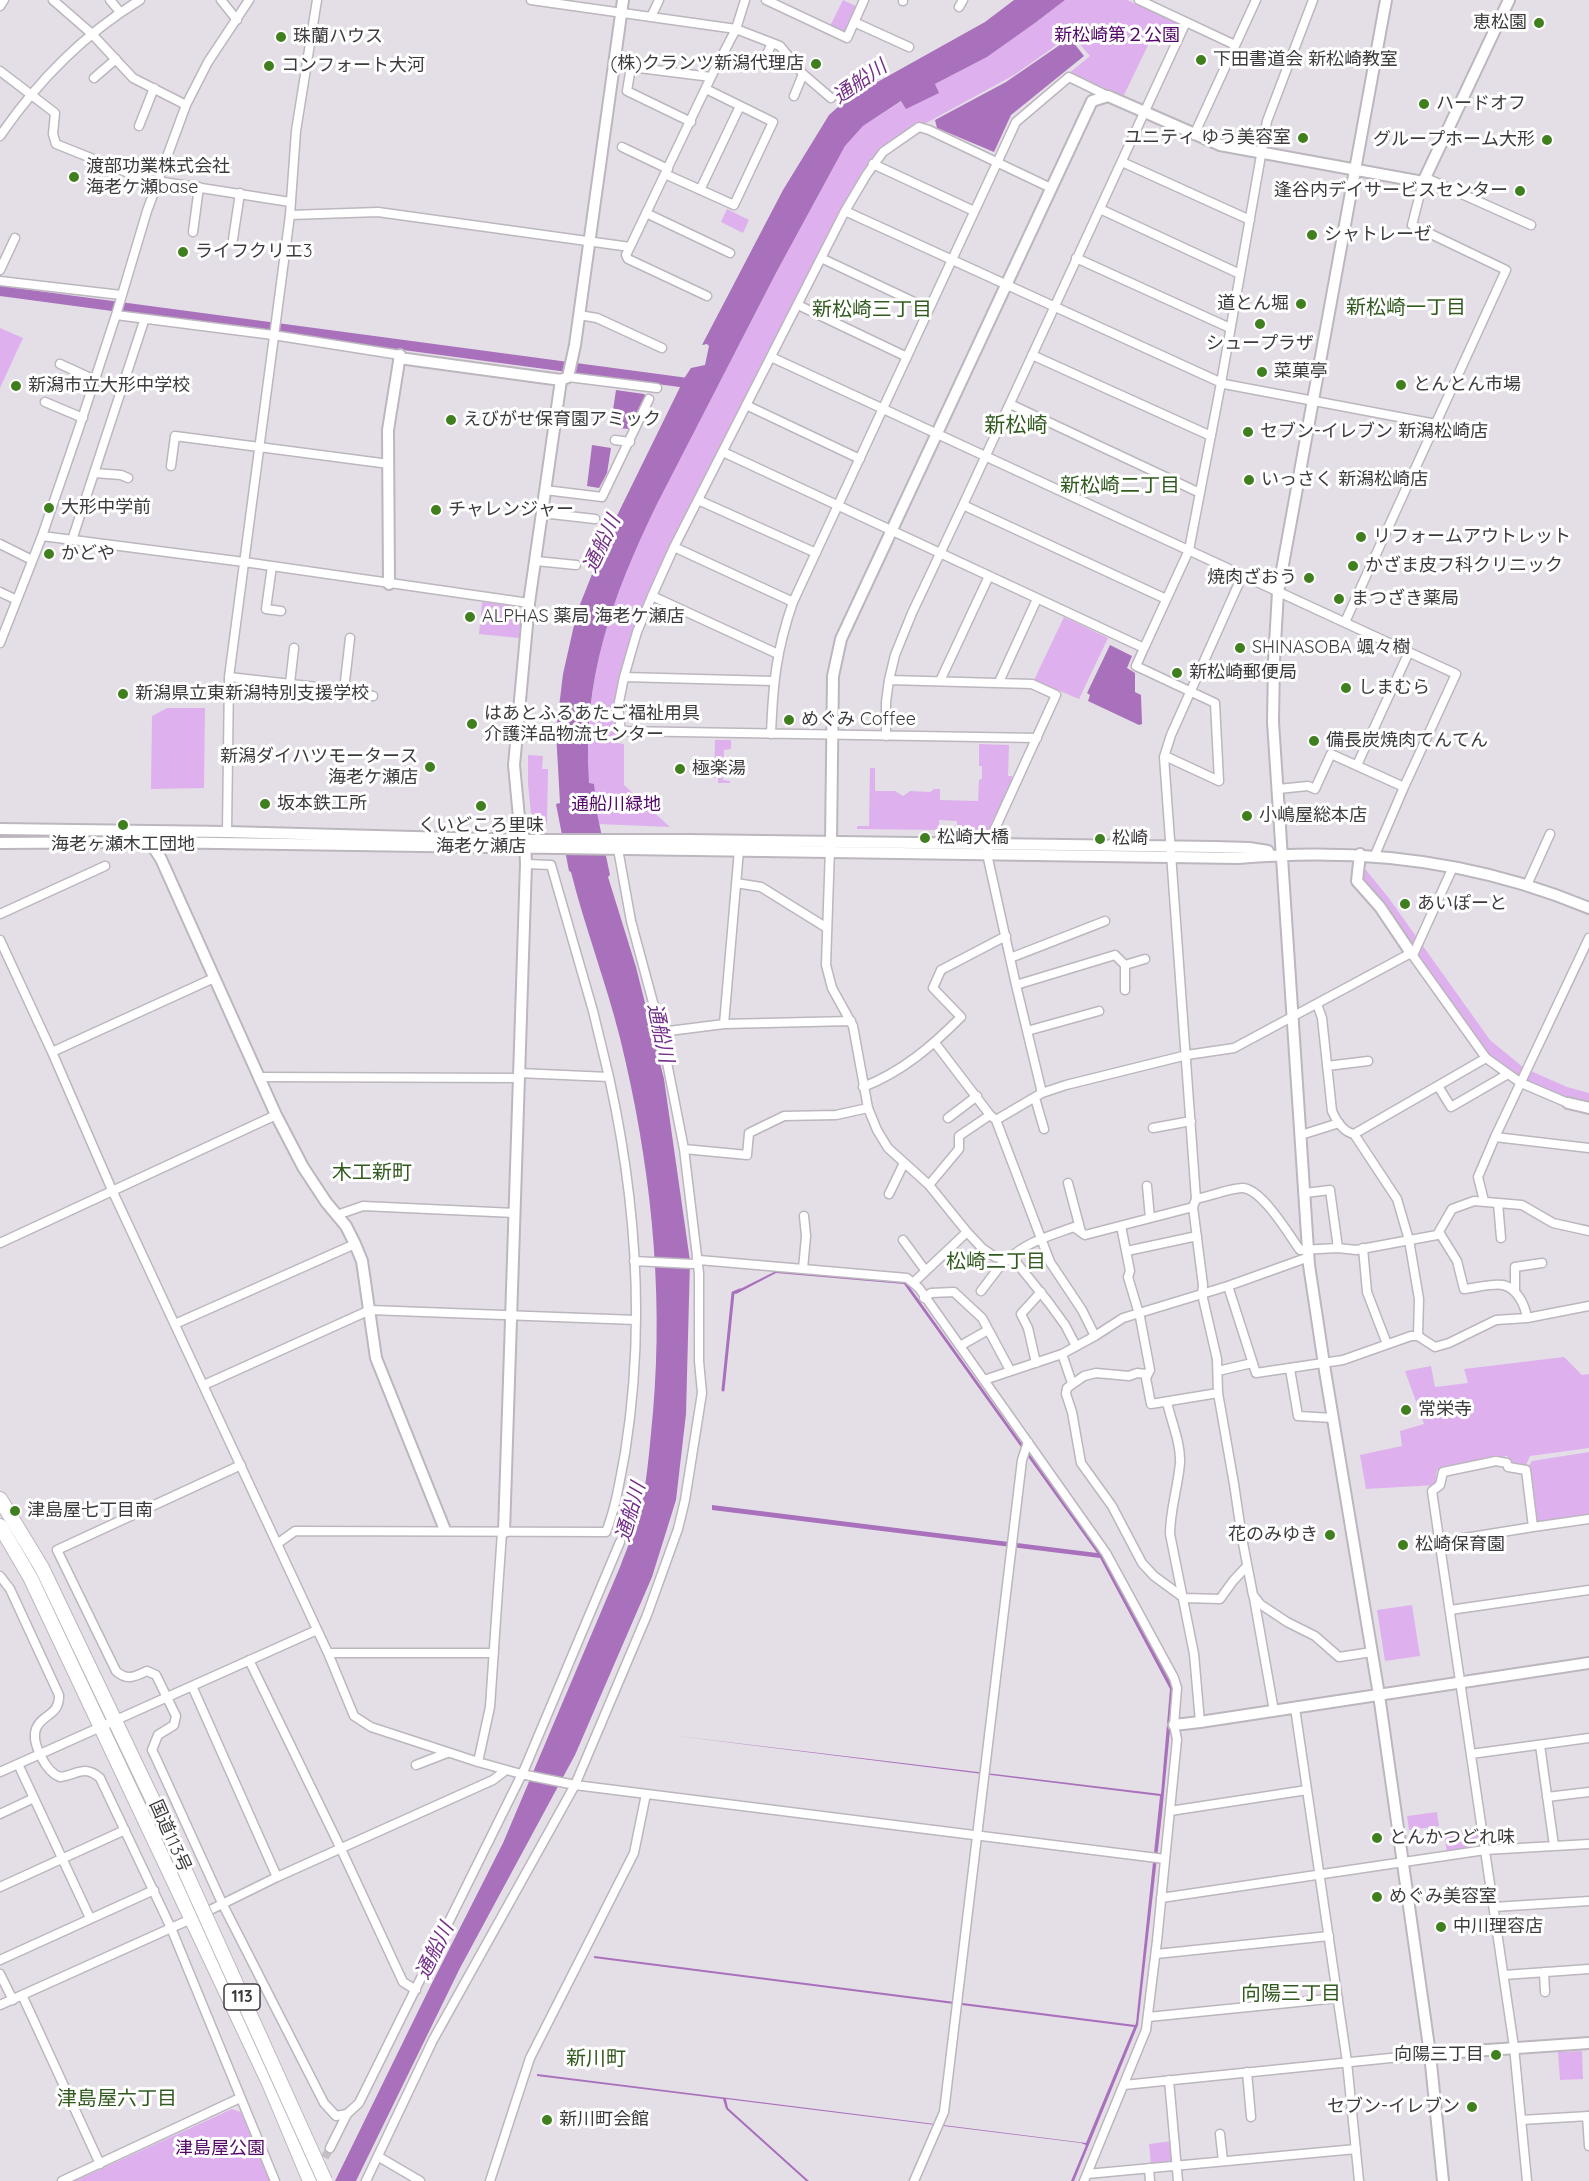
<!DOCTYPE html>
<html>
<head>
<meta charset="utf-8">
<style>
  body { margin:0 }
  canvas { display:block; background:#e4dee6 }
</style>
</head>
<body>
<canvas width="1589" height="2181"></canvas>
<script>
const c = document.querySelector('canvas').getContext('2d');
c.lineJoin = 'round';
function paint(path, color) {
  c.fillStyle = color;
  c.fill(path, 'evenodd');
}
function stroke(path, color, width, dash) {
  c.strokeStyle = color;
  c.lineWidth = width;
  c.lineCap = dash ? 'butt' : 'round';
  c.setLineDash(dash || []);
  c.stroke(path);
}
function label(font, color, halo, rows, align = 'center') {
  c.font = font + ' Quicksand,"Noto Sans JP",sans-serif';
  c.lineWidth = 6;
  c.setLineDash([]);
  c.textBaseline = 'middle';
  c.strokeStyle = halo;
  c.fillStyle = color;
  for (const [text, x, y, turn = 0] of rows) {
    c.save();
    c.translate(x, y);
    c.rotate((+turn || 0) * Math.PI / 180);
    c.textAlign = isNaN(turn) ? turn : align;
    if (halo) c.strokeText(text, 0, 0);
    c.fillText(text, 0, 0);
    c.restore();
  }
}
paint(new Path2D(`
  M843 0 860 8 847 35 830 26Z
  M1065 0H1127L1177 22 1179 27 1170 46 1152 37 1123 97 1068 74 1090 56 1070 33 1051 49 1014 75 919 127 873 164 652 596 618 707 617 743 624 744V785L670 827 599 824C596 811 591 798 589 784 586 768 588 750 589 734 592 650 620 579 656 506L776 273 845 146 863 126 902 101 938 93 935 84 987 57 1035 23Z
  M727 209 749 220 743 233 721 222Z
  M0 328 23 338 0 388Z
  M482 602 512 606 521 619 519 638 479 634Z
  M1064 617 1108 638 1079 699 1034 680Z
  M167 708H205L204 788 151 789 152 716Z
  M715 740H731V749L724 750 723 780 730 781V783H718V778H714Z
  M979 744 1009 745 1008 776H1012V782L988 832 957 831V821L939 820V830L857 829V826H869L870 768H875V791H895L903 796 910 791 930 792 934 789H940V800L978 801 979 780 982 779V766H979Z
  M528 755 543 756 542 769H548L547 825H540L531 813 528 784Z
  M1362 870H1366L1388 897 1490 1040 1524 1068 1567 1087 1589 1093V1106L1556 1097 1515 1075 1492 1057 1479 1044 1361 879Z
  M1564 1357 1582 1375 1589 1374V1448L1530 1456 1526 1465H1515L1507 1456 1437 1470 1435 1485 1366 1489 1360 1455 1402 1446 1400 1431 1424 1424 1405 1371 1431 1366 1435 1387 1468 1383 1464 1369Z
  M1589 1452V1519L1533 1527 1526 1470 1532 1461Z
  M1412 1605 1420 1656 1385 1661 1377 1610Z
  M1437 1812 1439 1826 1409 1830 1407 1816Z
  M1476 1828 1478 1845 1476 1847 1447 1852 1444 1833Z
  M1582 2051 1583 2079 1560 2080 1558 2052Z
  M232 2109 241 2112 270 2181H75Z
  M1173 2141 1175 2162 1151 2164 1149 2144Z`), '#deb1ee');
paint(new Path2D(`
  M1014 0H1065L1035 23 987 57 935 84 939 93 906 109 901 101 863 126 845 146 776 273 656 506C612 597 582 679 589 783L594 784 597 813 610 875 608 877 636 967 664 1079 690 1261 686 1414 676 1500 652 1577 575 1755 460 1968 356 2181H335L431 1985 503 1843 620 1567C628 1546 637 1525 642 1503 648 1473 650 1442 653 1412 664 1286 650 1160 620 1038 606 982 585 928 571 872L569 871 556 804 560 803 556 732 563 674 577 612 608 534 685 377 691 368 705 365 709 346 707 344 702 345 783 190 829 115 847 99 985 22Z
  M1070 38 1084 56 1011 115 994 152 937 128 935 120 1006 82Z
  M616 390 644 394 646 396 630 429 617 428 619 411 613 410Z
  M592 445 611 448 607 473 599 488 587 486Z
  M1110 645 1132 656 1127 668 1135 673V692L1141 695 1142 724 1139 725 1088 701 1090 695 1087 693Z
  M776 1271 906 1282 1104 1558 1174 1688 1162 1814 1138 2025 1074 2181H1071L1086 2145 1081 2143 726 2099 728 2108 809 2181H806L726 2109 723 2099 537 2076V2074L1086 2143 1134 2027 594 1958V1956L1135 2025 1136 2023 1160 1796 669 1735 1161 1794 1170 1689 1100 1558 712 1510V1505L1097 1553 904 1284 776 1273 736 1294V1291Z`), '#a971bc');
stroke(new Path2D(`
  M723 1390 733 1293 740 1290`), '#a971bc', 3);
stroke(new Path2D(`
  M0 291 695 384`), '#a971bc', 10);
stroke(new Path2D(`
  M319 2168 330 2148`), '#c3bdc4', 8, [8, 4]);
const minor = new Path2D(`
  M53 0 92 34 133 78 186 105
  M110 0 120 12
  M221 0 237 20
  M531 0 736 29 780 46 803 74 831 98
  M766 0 847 38 864 0
  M1139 0 1235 45
  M903 1V0
  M0 6 4 0
  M959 7 963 0
  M651 17 659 0
  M854 22 909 47
  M763 63 772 43
  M0 71 55 113 53 134 56 144 156 184
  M94 78 116 59
  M794 96 803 74
  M691 122 627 91 631 67 711 77
  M139 126 154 88
  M1194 135 1256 0
  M0 136C37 82 84 34 140 0
  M622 147 668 169
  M1122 162 1250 220
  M873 164 974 211
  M665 174 734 205 773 122 706 89
  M1426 178 1531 225
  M157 181 290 202
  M700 190 740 106
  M1100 209 1240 274
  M845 211 1224 384 1436 424
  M646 213 730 253
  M290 215 378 212 630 247 711 77 736 29 745 0
  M193 232 199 187
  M233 239 240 193
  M630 247 626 255 628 259 707 296
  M821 258 929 309
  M1076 258 1230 328
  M0 270 15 238
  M0 281 121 295
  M798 305 907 357
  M116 315 273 335 400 355
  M579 315 597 318 662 348
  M1032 355 1211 436
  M771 357 1456 674 1404 787 1375 855
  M60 364 95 380
  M568 377 657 388
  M45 402 83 418
  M1010 404 1200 493
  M746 405 860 459
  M615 440 630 442
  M723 452 1144 648 1189 550 1221 383 1267 121 1313 0
  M171 466 175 436 389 464
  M94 473 121 475 128 478
  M545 490 602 497 649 399
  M698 500 816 553
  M963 505 1166 599
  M542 513 595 519
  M42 536 244 562 529 603
  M72 540 143 324
  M0 544 32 560
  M674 547 793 602
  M536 561 576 565
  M272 566 266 609 281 611
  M0 592 17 600
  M652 596 778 654
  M1345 622 1506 270 1412 225 1423 182
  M0 643 42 536 78 431 116 315 147 211 186 105 208 62 249 0
  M1144 648 1136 666 1215 703 1219 781 1165 756
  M229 677 344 690 347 693 373 696
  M624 677 773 681
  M889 680 1032 684 1056 695 988 844 987 854 1016 985 1042 1093
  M940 681 989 576
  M999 682 1037 599
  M290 683 294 648
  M344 690 350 638
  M771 734C773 684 776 651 793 602L1016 122 1069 77 1108 96
  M886 736V702L889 680 895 655 912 613 963 505 1186 22
  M1037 738 621 731 618 707 624 677 637 632 652 596 674 547 845 211 867 174 883 152 919 127 929 130 1051 188
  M1357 765 1409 652
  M1278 789 1308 786 1315 789 1331 754 1404 787
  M227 832 229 677 290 215 296 131 317 0
  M830 848 826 965 832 988 853 1026 868 1108 877 1130 888 1148 929 1185 967 1232 982 1248 995 1257 1016 1262 1049 1303 1065 1325 1076 1346
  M618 849 631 921 661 1032
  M526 864 551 865 593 1011 609 1077
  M736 883 761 887 827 928
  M1527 885 1550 834
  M0 914 105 866
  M0 940 52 1052 112 1190 328 1653 354 1716 371 1727 478 1762 521 1774 575 1785 1165 1859
  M1413 955 1453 867
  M1010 958 1105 921
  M1125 965V990
  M1016 985 1115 955 1125 965 1145 959
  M1317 1004 1322 1018 1332 1111C1336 1120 1343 1132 1354 1134L1397 1199 1409 1240 1419 1299 1418 1336
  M724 1024 739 850
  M1027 1031 1099 1011
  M935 1043 990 1115
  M52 1052 214 978
  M1327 1066 1368 1061
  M258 1077 519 1078
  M1438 1086 1451 1107 1508 1074
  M863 1087C902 1072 932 1046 961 1017L933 988 941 970 1006 936
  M1035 1098 1044 1129
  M948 1118 977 1096
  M996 1120 1050 1262 1082 1310 1095 1336
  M1153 1128 1191 1121
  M1354 1134 1486 1058
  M1301 1135 1339 1123
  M1495 1137 1589 1148
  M684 1149 747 1155 749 1133 784 1116 836 1115 868 1108
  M1068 1183 1081 1232
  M929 1185 959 1149V1136L990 1115 996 1120 1042 1093 1066 1085 1187 1055 1234 1048 1411 953 1486 1058 1521 1083 1568 1103
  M1147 1186 1150 1218
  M1305 1193 1330 1190 1338 1248
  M889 1194 904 1163
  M1196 1199 1164 757 1171 735 1243 574
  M1484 1201 1478 1177 1495 1137 1589 938
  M1498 1203 1501 1238
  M337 1215 363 1206 515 1213
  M1121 1226 1130 1271 1128 1277 1140 1317 1150 1370 1146 1378 1151 1404 1218 1393
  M1439 1232 1457 1261 1464 1289C1475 1288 1492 1283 1503 1285 1517 1288 1525 1305 1527 1318
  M903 1240 925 1270
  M0 1243 276 1115
  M1363 1248 1367 1292 1387 1344
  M1127 1251 1197 1236
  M1009 1259C1026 1242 1052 1235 1074 1227L1085 1235 1193 1207
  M634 1261 693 1264 699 1260 907 1278 919 1288 1106 1553 1174 1678 1177 1688 1174 1725 1177 1739 1157 1941 1146 2030 1084 2181
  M803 1269 806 1236 804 1216
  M913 1283 967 1232
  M1228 1286 1256 1373 1343 1360 1411 1336H1418L1435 1347 1449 1343 1496 1320 1527 1318 1589 1306
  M981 1291 1004 1261
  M1515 1292V1267L1542 1263
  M924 1298 931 1293 954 1292 982 1318 1010 1370
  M175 1324 355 1244
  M960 1346 988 1330
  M1062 1354 1072 1383
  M1036 1363 1028 1328 1021 1314 1041 1292
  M1290 1369 1298 1416 1333 1418
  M1218 1371 1252 1363
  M1147 1374 1137 1373 1129 1376 1096 1373 1084 1376 1067 1388 1066 1394 1072 1412 1081 1463 1112 1506 1142 1563 1154 1576 1184 1598 1220 1599 1233 1581 1247 1566
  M984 1380 1062 1354 1095 1336 1123 1318 1228 1286 1309 1257
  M204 1385 370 1310 636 1320
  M1167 1402C1171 1421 1181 1443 1180 1463 1178 1487 1170 1510 1170 1534L1194 1654 1200 1722
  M241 1465 57 1550 116 1671C127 1681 134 1677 147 1671L156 1675 176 1716 174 1725 158 1735 152 1750 155 1756 223 1905 324 2103 336 2116 347 2114
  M1440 1542 1533 1527
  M277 1544 295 1531 606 1532C616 1507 620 1479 625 1453 645 1329 636 1199 609 1077L518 1073
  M0 1576 10 1589 59 1695C60 1716 41 1714 36 1729 31 1743 46 1772 60 1777 77 1775 84 1764 100 1778L171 1928 275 2181
  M1254 1598 1274 1711
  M1450 1610 1589 1590
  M1372 1652 1339 1657 1315 1636 1287 1622 1260 1604 1253 1595 1242 1538 1234 1484 1218 1393 1217 1359 1202 1294 1203 1285 1193 1207 1196 1199C1207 1197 1234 1187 1243 1188 1263 1190 1289 1235 1300 1250L1338 1248 1356 1250 1437 1235 1452 1209 1474 1201 1522 1205 1553 1223 1589 1231
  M328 1653H494
  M249 1660 341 1849 403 1982 416 1990
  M192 1686 277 1877
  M1295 1708 1347 2062 1359 2181
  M1540 1745 1554 1846
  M1471 1754 1589 1738
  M478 1762 490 1707 502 1532
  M18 1764 90 1918
  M416 1765 447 1753
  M0 1772 317 1630
  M1547 1797 1589 1792
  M1170 1811 1307 1790
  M0 1814 34 1798
  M0 1887 125 1830
  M1161 1898 1485 1850 1589 1844
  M1494 1907 1589 1901
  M204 1913 277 1877 493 1780 506 1770
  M1156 1954 1329 1936
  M0 1960 154 1890
  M1544 1972 1545 1992
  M0 1974 13 2000
  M1504 1975 1589 1969
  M22 1995 100 2164
  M0 2005 191 1919
  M1148 2017 1338 1998
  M1247 2072 1251 2117
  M1169 2080 1178 2181
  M1124 2085 1430 2054
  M1587 2116 1589 2146
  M1521 2120 1589 2116
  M1220 2134 1223 2161
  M330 2148 347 2114 359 2103 524 1770 620 1542
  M379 2157 420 2181
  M1149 2168 1150 2181
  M1087 2174 1356 2149
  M62 2181 240 2098
  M366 2181 433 2040 575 1785 647 1615 678 1529 685 1500 702 1393 699 1361V1273L684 1149 661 1032 724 1024 851 1021
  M490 2181 530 2058 634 1853 646 1794
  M914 2181 944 2112 1022 1460 1028 1442
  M1527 2181 1514 2047 1432 1491 1440 1485 1443 1472 1496 1461 1507 1463 1508 1467 1526 1470 1533 1527 1589 1519`);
const tertiary = new Path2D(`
  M1386 0 1278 592 1274 661 1273 722 1309 1265 1325 1371 1379 1695 1430 2054 1443 2181
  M399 358 561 380 568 377 575 345 623 0
  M389 584 388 430 400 355
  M0 829 227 832 525 840H688L1215 847 1249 848 1268 851
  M150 842 161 859 276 1115 303 1167 326 1202 346 1226 355 1244 362 1261 376 1358 445 1530
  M831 842 833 676 841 639 1092 101 1108 96 1220 145 1423 182 1509 0
  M0 843 150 842 1238 858C1358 847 1478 861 1589 908
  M1360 854 1357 881 1380 907 1411 953
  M1568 1103 1589 1108
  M504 1532 526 864 525 840 520 828 514 765 529 603 561 380
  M1174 1725 1200 1722 1589 1663
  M1430 2054 1589 2043`);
const trunk = new Path2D(`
  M0 1499 42 1568 159 1813
  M0 1526 30 1577 269 2083 310 2181`);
stroke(minor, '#bcb6be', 11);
stroke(tertiary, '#bcb6be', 14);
stroke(trunk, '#bcb6be', 16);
stroke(minor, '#fff', 8);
stroke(tertiary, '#fff', 10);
stroke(trunk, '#fff', 14);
const trunkBridge = new Path2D(`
  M159 1813 325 2181`);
stroke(trunkBridge, '#bcb6be', 16, []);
stroke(trunkBridge, '#fff', 14);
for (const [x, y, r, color] of [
  [1539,23,6,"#407f1e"],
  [281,37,6,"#407f1e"],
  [1201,60,6,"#407f1e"],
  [816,64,6,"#407f1e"],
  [269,66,6,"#407f1e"],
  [1424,104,6,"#407f1e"],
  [1303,138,6,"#407f1e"],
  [1547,140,6,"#407f1e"],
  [74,177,6,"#407f1e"],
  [1520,191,6,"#407f1e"],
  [1312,235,6,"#407f1e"],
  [183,252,6,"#407f1e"],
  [1301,304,6,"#407f1e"],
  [1260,324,6,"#407f1e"],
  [1262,372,6,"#407f1e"],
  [1401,385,6,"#407f1e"],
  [16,386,6,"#407f1e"],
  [451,420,6,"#407f1e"],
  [1248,432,6,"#407f1e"],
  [1249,480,6,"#407f1e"],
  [49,508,6,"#407f1e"],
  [436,510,6,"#407f1e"],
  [1361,537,6,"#407f1e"],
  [49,554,6,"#407f1e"],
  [1353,566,6,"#407f1e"],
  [1309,578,6,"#407f1e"],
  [1339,599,6,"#407f1e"],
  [470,617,6,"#407f1e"],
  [1240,648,6,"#407f1e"],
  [1177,673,6,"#407f1e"],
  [1346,688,6,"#407f1e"],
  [123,694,6,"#407f1e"],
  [789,720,6,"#407f1e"],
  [472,724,6,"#407f1e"],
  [1314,741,6,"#407f1e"],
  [430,767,6,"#407f1e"],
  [680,769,6,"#407f1e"],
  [265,804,6,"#407f1e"],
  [481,806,6,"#407f1e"],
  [1247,816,6,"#407f1e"],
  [123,825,6,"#407f1e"],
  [925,838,6,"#407f1e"],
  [1100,839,6,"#407f1e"],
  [1405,904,6,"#407f1e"],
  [1406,1410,6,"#407f1e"],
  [15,1511,6,"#407f1e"],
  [1330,1535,6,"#407f1e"],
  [1403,1545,6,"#407f1e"],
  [1377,1838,6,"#407f1e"],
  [1377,1897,6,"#407f1e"],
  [1441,1927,6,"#407f1e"],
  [1496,2055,6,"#407f1e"],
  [1472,2107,6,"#407f1e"],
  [547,2120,6,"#407f1e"]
]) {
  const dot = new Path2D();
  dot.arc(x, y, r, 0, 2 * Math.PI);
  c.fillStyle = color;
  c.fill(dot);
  stroke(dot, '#fff', 2);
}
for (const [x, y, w] of [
  [242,1997,36]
]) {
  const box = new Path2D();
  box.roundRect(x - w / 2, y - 13, w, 26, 4.5);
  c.fillStyle = '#fff';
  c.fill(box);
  stroke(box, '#3d3a3e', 1.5);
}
label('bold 16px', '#3d3a3e', null, [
  ["113",242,1997]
]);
label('18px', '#3d3a3e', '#fff', [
  ["恵松園",1527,23,"right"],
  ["珠蘭ハウス",293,37],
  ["下田書道会 新松崎教室",1213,60],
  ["(株)クランツ新潟代理店",804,64,"right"],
  ["コンフォート大河",281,66],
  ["ハードオフ",1436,104],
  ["ユニティ ゆう美容室",1291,138,"right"],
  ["グループホーム大形",1535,140,"right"],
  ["渡部功業株式会社",86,167],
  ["海老ケ瀬base",86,188],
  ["逢谷内デイサービスセンター",1508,191,"right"],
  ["シャトレーゼ",1324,235],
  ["ライフクリエ3",195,252],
  ["道とん堀",1289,304,"right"],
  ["シュープラザ",1260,344,"center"],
  ["菜菓亭",1274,372],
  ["とんとん市場",1413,385],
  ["新潟市立大形中学校",28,386],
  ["えびがせ保育園アミック",463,420],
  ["セブン-イレブン 新潟松崎店",1260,432],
  ["いっさく 新潟松崎店",1261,480],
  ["大形中学前",61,508],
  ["チャレンジャー",448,510],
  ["リフォームアウトレット",1373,537],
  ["かどや",61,554],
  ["かざま皮フ科クリニック",1365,566],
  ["焼肉ざおう",1297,578,"right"],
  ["まつざき薬局",1351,599],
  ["ALPHAS 薬局 海老ケ瀬店",482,617],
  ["SHINASOBA 颯々樹",1252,648],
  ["新松崎郵便局",1189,673],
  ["しまむら",1358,688],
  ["新潟県立東新潟特別支援学校",135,694],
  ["はあとふるあたご福祉用具",484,714],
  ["介護洋品物流センター",484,735],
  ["めぐみ Coffee",801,720],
  ["備長炭焼肉てんてん",1326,741],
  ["新潟ダイハツモータース",418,757,"right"],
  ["海老ケ瀬店",418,778,"right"],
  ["極楽湯",692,769],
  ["坂本鉄工所",277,804],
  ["小嶋屋総本店",1259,816],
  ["くいどころ里味",481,826,"center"],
  ["海老ケ瀬店",481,847,"center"],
  ["松崎大橋",937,838],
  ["松崎",1112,839],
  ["海老ヶ瀬木工団地",123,845,"center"],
  ["あいぽーと",1417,904],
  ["常栄寺",1418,1410],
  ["津島屋七丁目南",27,1511],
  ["花のみゆき",1318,1535,"right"],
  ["松崎保育園",1415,1545],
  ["とんかつどれ味",1389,1838],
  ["めぐみ美容室",1389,1897],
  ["中川理容店",1453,1927],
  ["向陽三丁目",1484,2055,"right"],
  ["セブン-イレブン",1460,2107,"right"],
  ["新川町会館",559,2120]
], 'left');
label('18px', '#530568', '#fff', [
  ["新松崎第２公園",1117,36],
  ["通船川緑地",616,805],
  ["津島屋公園",220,2149]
]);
label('18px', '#3d3a3e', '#fff', [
  ["国道113号",170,1836,66]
]);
label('italic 20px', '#742f8a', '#fff', [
  ["通船川",860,82,-35],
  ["通船川",602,544,-65],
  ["通船川",660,1033,78],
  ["通船川",631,1512,-74],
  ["通船川",435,1951,-64]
]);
label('20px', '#315a1e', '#fff', [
  ["新松崎一丁目",1406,308],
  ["新松崎三丁目",872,310],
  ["新松崎二丁目",1120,486],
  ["木工新町",372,1173],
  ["松崎二丁目",996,1262],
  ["向陽三丁目",1291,1994],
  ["新川町",596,2059],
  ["津島屋六丁目",117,2099]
]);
label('21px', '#315a1e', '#fff', [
  ["新松崎",1016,426]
]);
</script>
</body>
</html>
